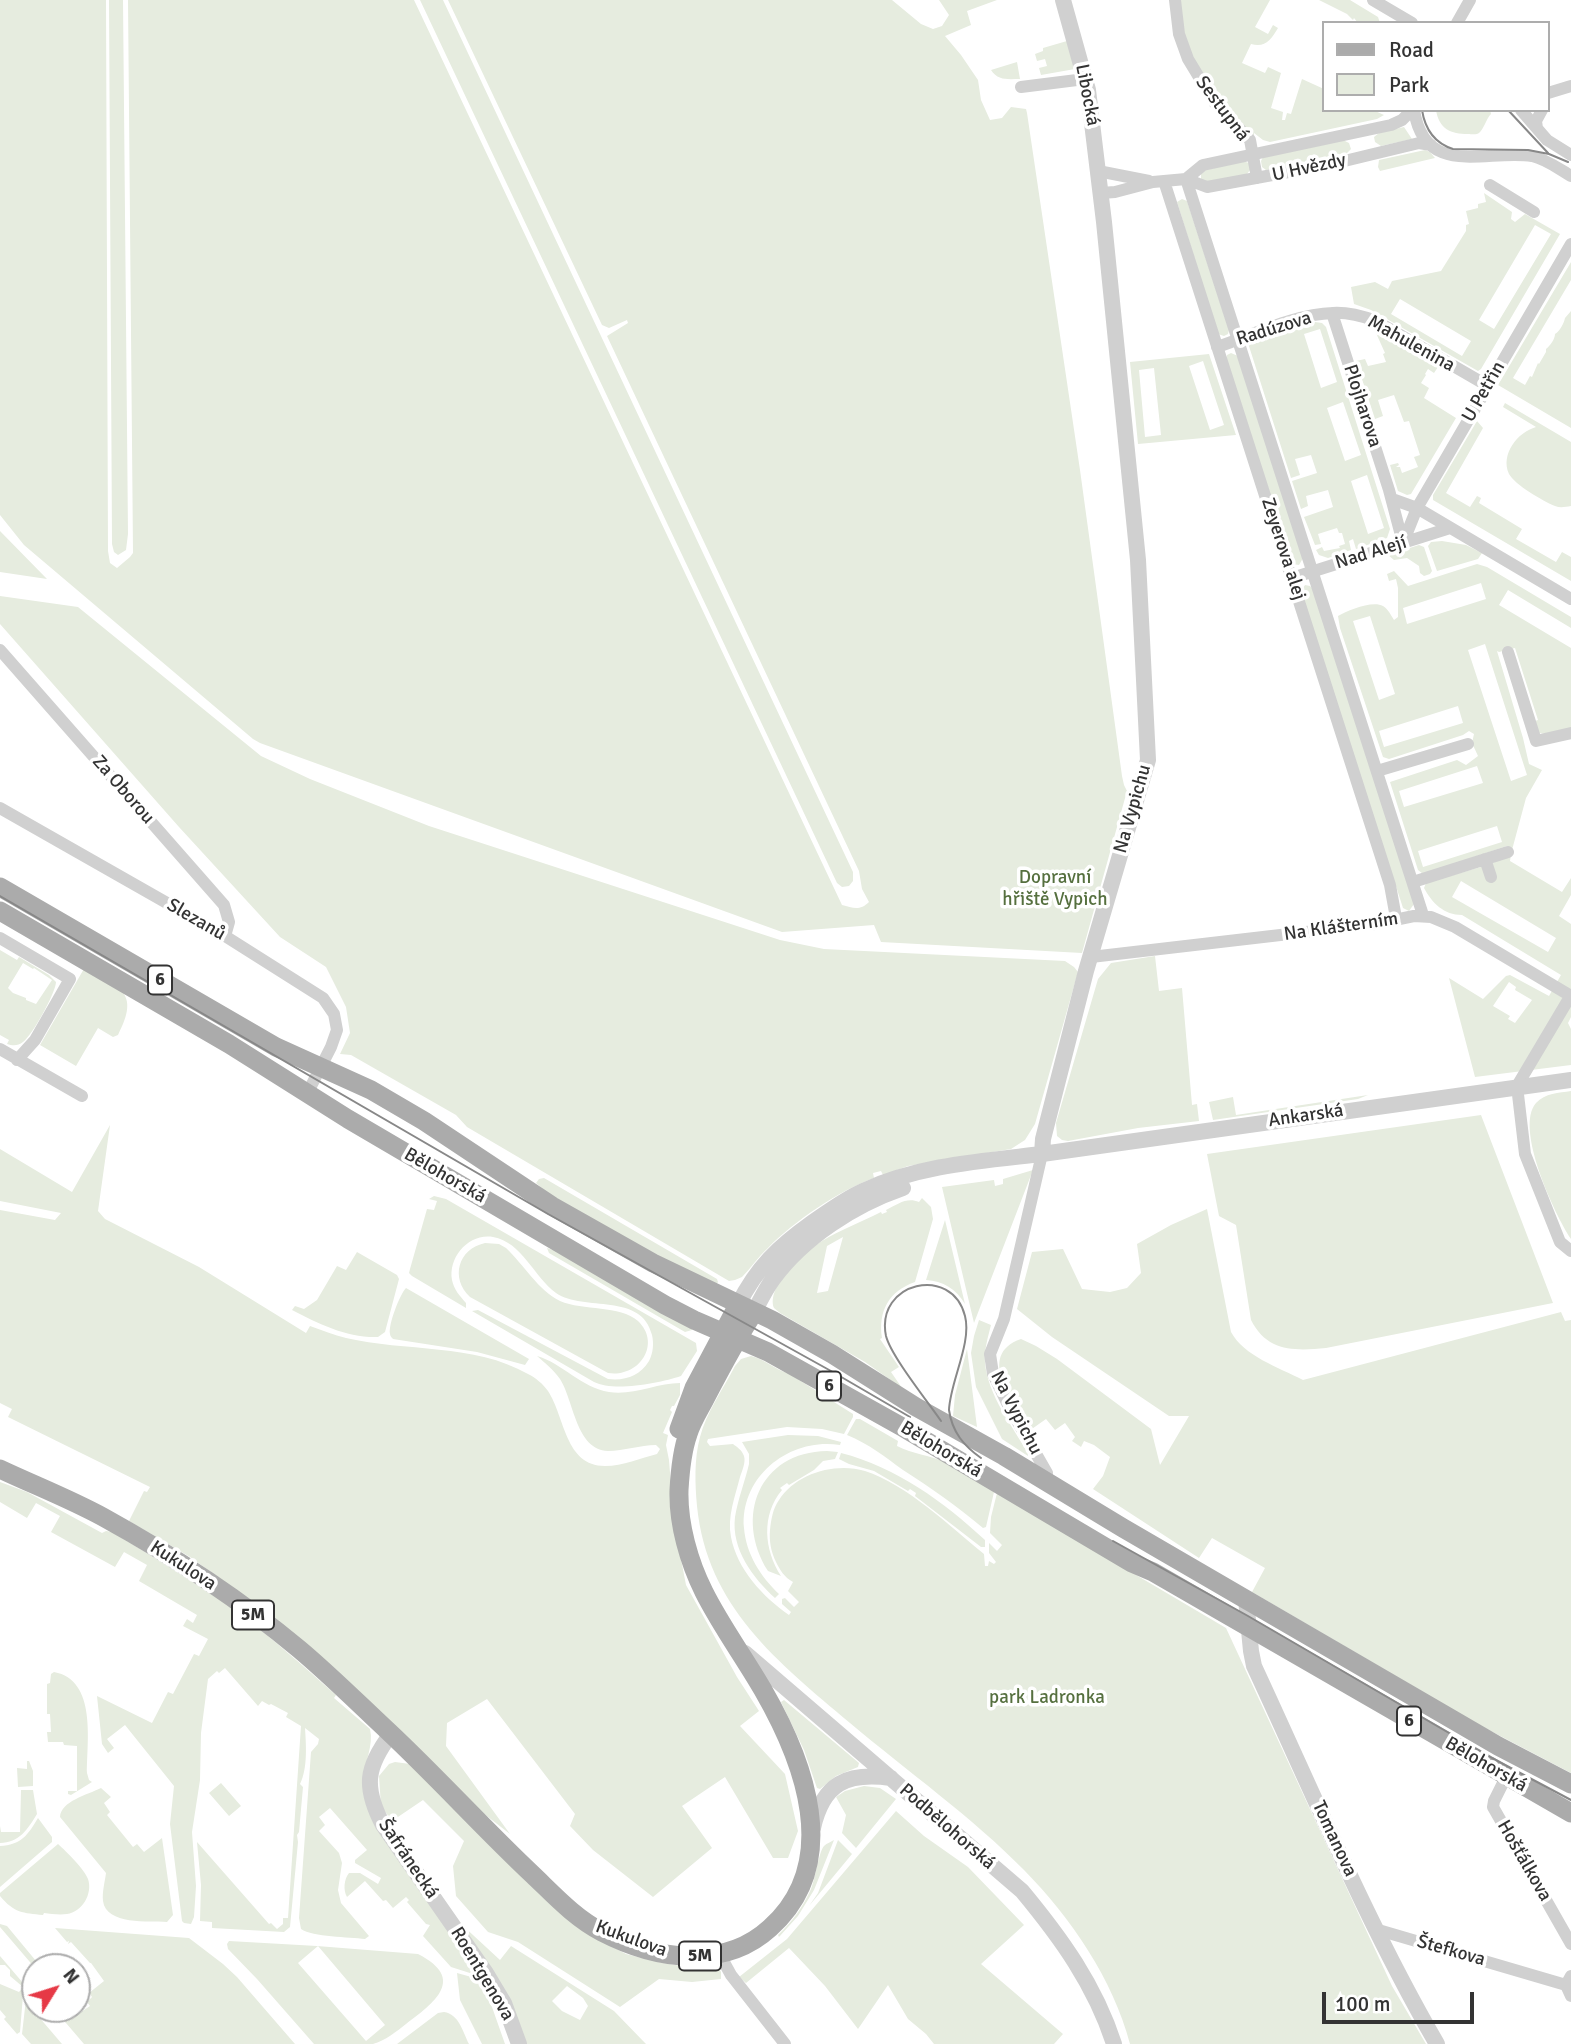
<!DOCTYPE html>
<html>
<head>
<meta charset="utf-8">
<style>
  body { margin:0 }
  #map { position:relative; width:1571px; height:2044px; overflow:hidden; background:#fff; font-family:Signika,sans-serif }
  canvas { display:block }
  .legend { position:absolute; left:1322px; top:21px; width:228px; height:91px; box-sizing:border-box; background:#fff; border:2px solid #adadad; margin:0; padding:9px 12px; list-style:none; font-size:21px; color:#333 }
  .legend li { display:flex; align-items:center; gap:14px; height:35px }
  .legend b { width:35px; border:2px solid #adadad }
  .north { position:absolute; left:21px; top:1953px; width:70px; height:70px; box-sizing:border-box; background:#fff; border:2px solid #adadad; border-radius:50%; rotate:52deg; font-size:19px; font-weight:700; line-height:28px; text-align:center; color:#333 }
  .north::after { content:''; display:block; margin:auto; width:24px; height:32px; background:#e63946; clip-path:polygon(50% 0,100% 100%,50% 72%,0 100%) }
  .scale { position:absolute; left:1322px; top:1992px; width:152px; height:32px; box-sizing:border-box; border:4px solid #333; border-top:0; padding-left:9px; font-size:21px; line-height:24px; white-space:nowrap; color:#333; -webkit-text-stroke:5px #fff; paint-order:stroke }
</style>
</head>
<body>
<div id="map">
<canvas width="1571" height="2044"></canvas>
<ul class="legend">
<li><b style="height:9px;background:#ababab"></b>Road</li>
<li><b style="height:19px;background:#e6ecdf"></b>Park</li>
</ul>
<div class="north">N</div>
<div class="scale">100 m</div>
</div>
<script>
const c = document.querySelector('canvas').getContext('2d');
c.lineJoin = 'round';
function paint(path, color) {
  c.fillStyle = color;
  c.fill(path, 'evenodd');
}
function stroke(path, color, width, dash) {
  c.strokeStyle = color;
  c.lineWidth = width;
  c.lineCap = dash ? 'butt' : 'round';
  c.setLineDash(dash || []);
  c.stroke(path);
}
function label(font, color, halo, rows, align = 'center') {
  c.font = font + ' Signika,sans-serif';
  c.lineWidth = 7;
  c.setLineDash([]);
  c.textBaseline = 'middle';
  c.strokeStyle = halo;
  c.fillStyle = color;
  for (const [text, x, y, turn = 0] of rows) {
    c.save();
    c.translate(x, y);
    c.rotate((+turn || 0) * Math.PI / 180);
    c.textAlign = isNaN(turn) ? turn : align;
    if (halo) c.strokeText(text, 0, 0);
    c.fillText(text, 0, 0);
    c.restore();
  }
}
paint(new Path2D(`
  M0 0H106L108 551 110 563 117 568 130 557 133 553 128 0H414L842 905C853 908 860 911 869 902L862 889 859 871 607 336 628 323 627 320 609 328 602 325 448 0H892L921 24 933 29 942 26 949 15 939 0H997L967 11 971 25 945 36 961 55 978 80 981 100 990 120 1002 118 1011 107 1026 109 1027 113 1080 470 1122 776 1124 785 1127 791 1082 953 881 942 874 925 782 932 260 743 253 739 24 545 0 515Z
  M109 0H123L128 534 126 550 118 555 114 552 112 544Z
  M420 0H443L853 872V881L849 886 842 887 837 883Z
  M1180 0H1270L1255 27 1268 34 1273 25 1278 28C1271 40 1265 48 1251 44L1242 63 1265 73 1268 67 1281 73 1271 108 1283 112 1282 120H1285L1287 113 1291 114 1302 79 1324 89V110H1373L1384 115 1377 119 1270 142 1263 140 1254 133V136C1218 100 1178 53 1180 0Z
  M1319 0H1350L1378 17 1380 23H1358L1354 18 1353 20 1347 14Z
  M1067 41 1075 69 1041 75 1039 68 1047 66 1045 59 1037 61 1035 54 1043 51V48Z
  M1017 62 1020 79C1008 79 998 81 991 70Z
  M1436 110H1490L1491 114C1486 119 1484 129 1479 133 1477 135 1471 134 1468 134 1451 134 1439 129 1436 110Z
  M1404 127 1412 139 1381 146 1375 142 1374 137 1379 133Z
  M1343 140 1349 143 1351 149 1346 154 1266 170 1262 167 1261 161 1263 157Z
  M1425 150 1430 152 1435 158 1380 171 1378 167 1379 160Z
  M1243 161 1249 163 1250 170 1247 174 1206 183 1201 180V174L1206 170Z
  M1484 193 1512 212 1511 219 1515 222 1525 214 1560 234 1481 369 1478 371 1371 310 1354 304 1351 287 1375 282 1388 289 1392 281 1441 271 1466 231V225L1469 224 1466 211 1478 208V204L1486 202ZM1535 225 1551 234 1494 329 1479 320ZM1400 299 1471 341 1462 356 1391 314Z
  M1182 199 1187 201 1229 330 1228 334 1224 336 1218 334 1177 202Z
  M1571 262V280L1513 378 1525 385 1530 376 1532 377 1538 363 1539 364 1546 352V349C1550 346 1555 339 1555 334 1560 331 1564 323 1565 318L1571 311V428L1498 385Z
  M1315 322 1322 323 1326 327 1390 529 1387 538 1356 549 1353 539 1349 541 1351 550 1328 558 1319 555 1316 550 1322 547 1324 551 1340 548 1339 546 1345 544 1342 533H1339L1337 528 1318 534 1321 544 1315 545 1304 517 1333 507 1328 490 1306 496 1308 506 1301 509 1292 481 1317 473 1311 455 1295 459 1300 475 1291 478 1248 343ZM1320 329 1337 382 1321 388 1304 334ZM1343 402 1361 455 1345 461 1327 408ZM1367 475 1384 528 1368 534 1351 481Z
  M1379 332 1438 367 1434 373 1428 369 1425 374 1426 375 1421 383 1429 388 1424 398 1456 418 1411 494 1407 495 1398 491 1390 465 1398 463 1399 465 1396 467H1400L1402 473 1418 467 1414 457 1420 455 1409 421 1404 422 1394 395 1378 400 1383 416 1375 419 1356 361 1365 359 1368 366 1386 362 1383 354 1385 353 1376 333Z
  M1231 353 1238 356 1303 558 1299 565 1293 564 1226 359 1227 355Z
  M1209 354 1236 435 1138 444 1130 362ZM1203 361 1224 425 1210 430 1189 366ZM1154 368 1161 435 1145 437 1139 370Z
  M1505 403 1571 442V506C1565 507 1560 508 1555 506 1543 501 1515 485 1509 474 1500 454 1518 432 1536 427L1503 407Z
  M1477 421 1483 428 1446 493 1470 507 1477 496 1481 498 1479 503 1522 529 1516 539 1556 562 1562 552 1571 557V581L1433 500V495Z
  M0 531 47 579 0 572Z
  M1442 541 1466 545 1482 553 1478 559 1437 571 1428 546 1431 542Z
  M1419 545 1424 547 1432 571 1430 574 1424 576 1420 573 1419 566 1407 558 1394 560 1388 555Z
  M1477 564 1487 567 1571 617V628L1508 590 1499 605 1571 648V728L1546 734 1539 733 1535 721 1538 720 1515 648 1499 652 1497 651 1523 738 1529 764 1542 770 1526 798 1512 850 1507 846 1423 874 1418 870 1390 782 1457 760 1466 765 1478 756 1472 743 1474 734 1469 731 1463 735 1389 759 1383 757 1340 628 1338 616C1348 610 1373 600 1383 606 1388 609 1391 615 1394 620L1398 617V588L1396 579 1389 581 1387 574 1394 571 1408 586ZM1481 583 1486 599 1407 624 1403 608ZM1370 616 1395 694 1379 700 1353 621ZM1485 644 1527 775 1511 781 1468 650ZM1458 706 1463 723 1384 747 1379 731ZM1477 766 1483 783 1404 807 1399 791ZM1497 826 1502 842 1423 867 1418 851Z
  M1305 585 1310 586 1313 589 1414 904 1409 911 1403 908 1301 591Z
  M0 596 78 607 261 756 310 779 429 826 780 940 824 949 1065 961 1074 967 1078 972 1035 1124 1025 1140 1011 1149 908 1166 883 1175 881 1171 873 1173 874 1178C840 1190 793 1222 768 1248 758 1257 751 1268 742 1277L735 1280 729 1281 467 1127 456 1115 351 1055 340 1054 350 1033 346 1007 326 967 280 937 179 827 0 624Z
  M1511 854 1510 861 1562 892 1571 878V895L1559 916 1571 924V1017L1568 1023 1571 1029V1065L1475 1077 1449 978 1483 999 1506 976 1510 975 1549 996 1561 975 1462 915C1444 915 1432 903 1424 888L1426 883 1491 864ZM1461 881 1556 938 1548 952 1452 897ZM1509 982 1516 987 1515 990 1532 1000 1515 1023 1508 1019 1510 1016 1493 1006Z
  M0 950 17 960 19 957 49 975 56 982C56 992 32 1036 23 1042 18 1046 13 1046 7 1044L9 1040 0 1035ZM23 963 33 969 34 968 52 980 36 1004 26 1000V998L13 993 8 988Z
  M1155 956 1159 991 1182 988 1192 1105 1197 1104 1199 1121 1138 1128 1068 1141 1062 1140 1057 1136 1056 1123 1098 979 1111 963Z
  M85 967C119 988 141 991 118 1035L113 1037 98 1028 76 1066 40 1045Z
  M1571 1091V1239C1555 1215 1514 1128 1536 1103 1545 1093 1559 1093 1571 1091Z
  M1368 1095 1358 1099 1213 1120 1209 1102 1233 1097 1236 1115Z
  M1481 1115 1553 1303 1326 1348C1295 1351 1267 1352 1251 1320L1236 1225 1219 1216 1207 1154Z
  M110 1125 98 1211 105 1219 199 1267 306 1333 310 1326C322 1330 334 1335 346 1338 405 1352 474 1343 528 1374 536 1378 543 1384 548 1391 565 1417 565 1466 605 1466 623 1466 641 1458 657 1454L660 1449 656 1445C640 1445 624 1451 608 1451 576 1450 574 1401 560 1379 553 1369 545 1363 537 1356 562 1363 582 1388 609 1392 632 1396 657 1383 680 1383V1395L674 1406H672L670 1410 672 1412 663 1433 668 1435 666 1445 669 1460 674 1523 686 1585 737 1677 759 1711 740 1726 785 1774 798 1831 788 1858H773L725 1777 682 1806 712 1848 653 1897 593 1850 570 1826 575 1814 487 1699 447 1723 446 1746 510 1834 483 1813 256 1604 190 1557 129 1521 144 1491 147 1492 150 1487 8 1417 12 1409 0 1403V1210L55 1220 61 1213 0 1201V1149L72 1192Z
  M1033 1170 974 1323 942 1187 994 1180 995 1186 1003 1184V1179Z
  M544 1178 717 1279 718 1282 715 1287 564 1207 536 1183 539 1179Z
  M434 1196 446 1199 696 1343 697 1351 681 1376C660 1383 614 1392 594 1382L472 1311 478 1310 608 1379C625 1381 640 1376 649 1361 653 1353 654 1344 652 1335 642 1292 584 1312 556 1293 534 1277 522 1242 493 1237 469 1233 448 1257 452 1280 454 1290 460 1296 466 1303V1308L412 1276 409 1273 410 1269 427 1209 434 1210 437 1201 429 1199Z
  M922 1198 931 1207 933 1219 915 1282C889 1291 878 1311 882 1338L880 1339 899 1367 891 1372 902 1388 865 1362 780 1313 774 1308C766 1286 804 1252 822 1241 840 1230 861 1222 881 1212L882 1214 887 1212 886 1210C898 1204 907 1197 919 1202ZM843 1237 828 1291 817 1293 827 1246Z
  M1207 1209 1231 1332C1244 1356 1278 1367 1303 1380L1561 1312 1565 1321 1571 1320V1773L1483 1727 1252 1592 1265 1568 1212 1538 1199 1558 1093 1489 1103 1476 1110 1457 1094 1445 1084 1441 1081 1447 1072 1441 1075 1437 1065 1423 1055 1430 1046 1419 1029 1431C1014 1404 975 1355 1021 1339L1036 1346 1057 1359 1151 1429 1160 1465 1189 1416H1169L1052 1337 1017 1309 1032 1252 1063 1249 1082 1289 1110 1292 1127 1288 1141 1273 1137 1244 1171 1225Z
  M945 1220 965 1304C956 1289 943 1281 926 1280Z
  M485 1243 499 1244 506 1248C524 1265 538 1290 560 1301 583 1311 620 1305 638 1321 662 1344 639 1378 608 1373L470 1297C450 1278 458 1249 485 1243Z
  M547 1248 567 1254 693 1327 692 1330 685 1332 549 1253Z
  M357 1252 397 1275 399 1279 385 1332 378 1337C347 1338 319 1324 292 1310L295 1306 304 1309 317 1300 337 1266 346 1270Z
  M406 1288 529 1359 525 1365 477 1352 393 1339C392 1338 390 1336 390 1334 388 1325 400 1294 406 1288Z
  M979 1320 991 1325C988 1337 984 1350 985 1363 988 1395 1012 1426 1028 1453V1456L1002 1439 976 1387 971 1353 974 1336Z
  M967 1349 977 1427 953 1416 955 1395Z
  M751 1356C765 1359 775 1370 788 1373L853 1414V1417L844 1434 822 1429 787 1427 708 1439 707 1442 710 1446 733 1444C737 1447 742 1450 744 1456 746 1462 742 1471 740 1477 735 1497 727 1517 731 1537 737 1569 763 1597 789 1615L791 1612 782 1604V1599L785 1598 794 1607 799 1602 788 1591 793 1582C784 1577 780 1570 776 1562 771 1552 769 1541 770 1530 771 1520 773 1508 779 1500 796 1473 836 1462 865 1471 906 1484 951 1527 984 1554L985 1566H988L989 1561 994 1564 996 1562 989 1553V1543L997 1551 1002 1545 990 1533 991 1517 997 1493 1226 1628 1392 1986 1426 2044H1130C1113 1979 1071 1918 1024 1870 972 1817 907 1771 850 1723 778 1662 707 1607 697 1506 695 1484 694 1459 700 1437 706 1413 723 1389 735 1366L741 1359Z
  M856 1419H860L898 1441 897 1446C913 1454 929 1455 945 1462 962 1469 978 1482 994 1492L986 1527 983 1528C957 1506 931 1488 903 1470 885 1457 869 1444 847 1435Z
  M788 1435 818 1436 841 1442 840 1445C790 1437 740 1476 744 1528 746 1554 761 1577 779 1594L775 1598C753 1578 731 1549 735 1517 738 1499 745 1481 749 1464V1454L742 1442Z
  M827 1451 838 1452 835 1459 823 1461 814 1470 789 1485 787 1483 780 1488 782 1490C761 1515 764 1550 781 1576L768 1571C734 1517 759 1452 827 1451Z
  M841 1453C896 1467 944 1502 985 1540V1547H981L915 1496 916 1493 910 1489 908 1491 874 1471 849 1464 839 1459Z
  M0 1482 27 1492 102 1533 106 1531 112 1532C154 1557 196 1583 236 1611 271 1637 303 1666 336 1695L334 1698 370 1729C374 1746 364 1762 364 1779L475 1971 473 1974 451 1967 423 1936 430 1925 426 1924 407 1902 409 1900 406 1897 393 1908 386 1900 383 1901 365 1881 347 1897C343 1890 344 1879 349 1873H360L378 1884 381 1878 355 1863V1860L367 1850 330 1808 319 1817 325 1825 319 1831 339 1853 342 1863 338 1890 341 1903 369 1936 365 1939C349 1937 313 1937 301 1929L299 1918 311 1752 318 1744 319 1739 305 1728C306 1744 308 1768 300 1784L303 1787 299 1832 297 1835 298 1842 290 1927 284 1932 212 1928V1922L200 1921 201 1885 197 1842 269 1924 271 1923 277 1929 283 1924V1918H288L301 1726 286 1717 288 1713 271 1704 269 1705 262 1701 258 1706 225 1668 219 1673 217 1671 208 1679 201 1733 200 1780 192 1832 196 1886 194 1917 191 1924 184 1923 182 1921 170 1824 174 1786 125 1725 107 1739 114 1748 108 1753 102 1744 97 1696 152 1723 168 1692 173 1694 194 1654 199 1656 208 1639 183 1626 187 1619 193 1623 197 1615 139 1581 147 1565 124 1552 115 1567 51 1532 60 1516 36 1503 27 1518 0 1502Z
  M54 1672C97 1680 87 1741 87 1773L89 1780 92 1782 71 1795 68 1794V1791H77V1746L64 1745 63 1742H48L47 1732H51L50 1714H47V1684L50 1683 51 1674Z
  M784 1700 859 1763 858 1767 836 1776 820 1789 817 1788 804 1750 781 1702Z
  M27 1761H29L33 1771V1786L18 1787 17 1768 27 1769Z
  M395 1762 410 1764 588 1934 626 1954 658 1962 687 1967 717 1965 721 1972V1979L692 1982 659 1979 620 2007 518 1942 488 1932 456 1896 453 1866 464 1841 423 1800 392 1821 381 1806 379 1776 389 1764Z
  M221 1783 241 1806 229 1816 209 1793Z
  M864 1786 880 1788 896 1799 856 1848 842 1833 846 1815 836 1797 845 1791Z
  M101 1788 111 1797 104 1803 110 1812 107 1815 133 1847 137 1844 144 1852 162 1838 173 1915 167 1922C149 1921 106 1925 103 1901 102 1892 105 1881 106 1873L60 1817C61 1801 87 1795 101 1788Z
  M21 1790H33L37 1814C28 1829 19 1843 0 1843V1826L1 1832H20Z
  M896 1811 924 1836 968 1867 1024 1925 981 1964 1063 2034 1054 2044H934L926 2034 908 2019 888 1985 858 2029 825 1986 789 1948 746 1983 739 1977 787 1939Z
  M38 1818 52 1837V1842L0 1887V1846C21 1845 28 1835 38 1818Z
  M834 1840 814 1890 798 1916 779 1937 778 1935C792 1922 803 1907 811 1889 815 1880 819 1851 824 1846 827 1843 831 1842 834 1840Z
  M838 1840 852 1854 809 1906 818 1893Z
  M58 1844C66 1851 85 1870 88 1879 93 1894 82 1912 67 1914 60 1915 51 1914 44 1913L43 1915C23 1913 14 1913 0 1896V1893Z
  M460 1923 500 1960 511 1946 614 2011 646 2044H525ZM567 1986 583 1998 588 2006 580 2020 562 2011 552 2001Z
  M0 1924 7 1926 41 1967 35 1968 0 1927Z
  M55 1928 189 1938 223 1964 237 1977 295 2044H84L54 2009 77 2008 81 2012 90 2006 87 2002 92 1997 89 1993 104 1981 91 1963H90L71 1942 68 1944 69 1941 67 1942Z
  M229 1941 317 1946 418 1954C467 1979 434 2003 406 2024 397 2031 385 2041 373 2044 362 2044 328 2044 314 2044L257 1979 228 1949 227 1944ZM318 1946 385 2025 366 2041 298 1963Z
  M0 1956 29 1990 23 1995 20 2032 17 2034 4 2019 6 2017 0 2010V1984L19 1992 23 1987 10 1976V1970L5 1965H0Z
  M457 1973 475 1978 477 1980 492 2007 505 2044H482L460 2000Z
  M31 1994 35 1995V2008L33 2010 62 2044H31L22 2034 26 1999Z
  M444 2012C459 2014 463 2032 469 2044H397L438 2013Z`), '#e6ecdf');
stroke(new Path2D(`
  M1175 0 1179 34 1188 59 1214 102 1250 140 1257 178
  M1373 0 1412 23
  M1457 23 1470 0
  M1021 87 1085 79
  M1548 93 1571 86
  M1414 110C1425 179 1486 149 1532 156 1546 159 1559 169 1571 176
  M1521 110 1547 140 1571 155
  M1537 128 1536 121 1542 110
  M1098 171 1149 181
  M1186 179 1423 915
  M1186 179 1203 165 1391 125 1402 120 1412 110
  M1164 181 1390 885 1396 918
  M1490 185 1534 212
  M1101 193 1115 192 1153 182 1186 179 1207 187 1332 164 1419 143 1431 145
  M1332 313 1389 490 1403 543
  M1217 347C1253 335 1295 314 1333 313 1348 312 1362 316 1376 321L1488 386
  M1392 499 1417 508 1571 599
  M1403 543 1417 508 1571 244
  M1292 578 1450 528
  M0 650 224 905 229 922 225 936
  M1508 652 1536 741 1571 733
  M1377 771 1468 744
  M0 808 225 936 323 998 334 1014 337 1030 331 1047 307 1094
  M1485 859 1491 877
  M1413 882 1508 852
  M0 938 70 979 35 1040 17 1060
  M1091 957 1375 924 1414 916 1431 917 1455 927 1571 996
  M1571 995 1517 1086 1525 1154 1560 1242 1571 1251
  M0 1049 82 1096
  M1042 1154 1004 1319 990 1354 993 1374 1008 1405 1047 1473 1043 1479
  M1506 1777 1494 1801 1493 1807 1571 1944
  M1375 1929 1566 1985
  M720 1955 731 1975 785 2044
  M1571 1976 1566 1985 1571 1996`), '#d0d0d0', 12);
stroke(new Path2D(`
  M1042 1154 1043 1139 1086 971 1148 760 1138 560 1104 222 1088 90 1063 0
  M738 1305C757 1267 778 1247 813 1222 829 1211 845 1199 863 1191 919 1165 982 1161 1042 1154L1571 1080
  M754 1312C760 1301 765 1290 773 1279 804 1237 854 1205 903 1188
  M1246 1599 1251 1651 1254 1666C1313 1793 1367 1923 1437 2044
  M745 1653 1022 1891C1061 1938 1095 1985 1114 2044
  M391 1734C366 1767 363 1787 383 1825L486 1973 504 2003 519 2044
  M813 1828C823 1783 847 1772 891 1778`), '#d0d0d0', 16);
stroke(new Path2D(`
  M0 887 276 1047 371 1090 424 1121 552 1206 653 1263 772 1320 832 1354 916 1407 1004 1456 1123 1528 1498 1746 1571 1784
  M0 911 229 1044 348 1119 665 1305 694 1320 768 1352 904 1428 1132 1563 1153 1572 1571 1813
  M679 1429 694 1388 738 1305
  M0 1469C34 1485 70 1499 103 1517 172 1555 239 1599 299 1649 330 1675 359 1704 389 1732 438 1778 484 1829 533 1875 555 1896 575 1918 602 1932 654 1959 723 1971 770 1928 843 1863 804 1761 763 1690 744 1657 721 1626 704 1592 689 1562 678 1524 679 1490 680 1472 682 1451 688 1434 692 1421 700 1409 706 1397 721 1368 736 1340 754 1312`), '#ababab', 19);
stroke(new Path2D(`
  M1422 110C1425 129 1434 143 1453 149L1528 150 1549 154 1568 162
  M1508 110 1548 153
  M0 896 548 1214 831 1371 910 1417
  M941 1421C928 1402 891 1356 886 1336 875 1282 952 1264 965 1316 972 1343 950 1382 949 1410 952 1432 964 1446 981 1458
  M1113 1541 1248 1616 1492 1758 1571 1800`), '#888', 2);
for (const [x, y, w] of [
  [160,980,24],
  [829,1386,24],
  [253,1615,42],
  [1409,1721,24],
  [700,1956,42]
]) {
  const box = new Path2D();
  box.roundRect(x - w / 2, y - 14.5, w, 29, 5);
  c.fillStyle = '#fff';
  c.fill(box);
  stroke(box, '#333', 2);
}
label('bold 18px', '#333', null, [
  ["6",160,980],
  ["6",829,1386],
  ["5M",253,1615],
  ["6",1409,1721],
  ["5M",700,1956]
]);
label('19px', '#333', '#fff', [
  ["Libocká",1087,95,79],
  ["Sestupná",1222,109,53],
  ["U Hvězdy",1309,168,-12],
  ["Radúzova",1274,329,-17],
  ["Mahulenina",1411,344,29],
  ["U Petřin",1484,392,-60],
  ["Plojharova",1362,406,72],
  ["Zeyerova alej",1283,549,72],
  ["Nad Alejí",1371,553,-17],
  ["Za Oborou",123,790,49],
  ["Na Vypichu",1133,809,-74],
  ["Slezanů",196,920,30],
  ["Na Klášterním",1341,927,-8],
  ["Ankarská",1306,1116,-8],
  ["Bělohorská",445,1176,30],
  ["Na Vypichu",1016,1413,63],
  ["Bělohorská",941,1450,31],
  ["Kukulova",183,1566,33],
  ["Bělohorská",1486,1765,30],
  ["Podbělohorská",947,1827,41],
  ["Tomanova",1334,1839,65],
  ["Šafránecká",408,1859,56],
  ["Hošťálkova",1524,1861,60],
  ["Kukulova",631,1939,20],
  ["Štefkova",1451,1951,16],
  ["Roentgenova",482,1974,59]
]);
label('19px', '#56703f', '#fff', [
  ["Dopravní",1055,878],
  ["hřiště Vypich",1055,900],
  ["park Ladronka",1047,1698]
]);
</script>
</body>
</html>
